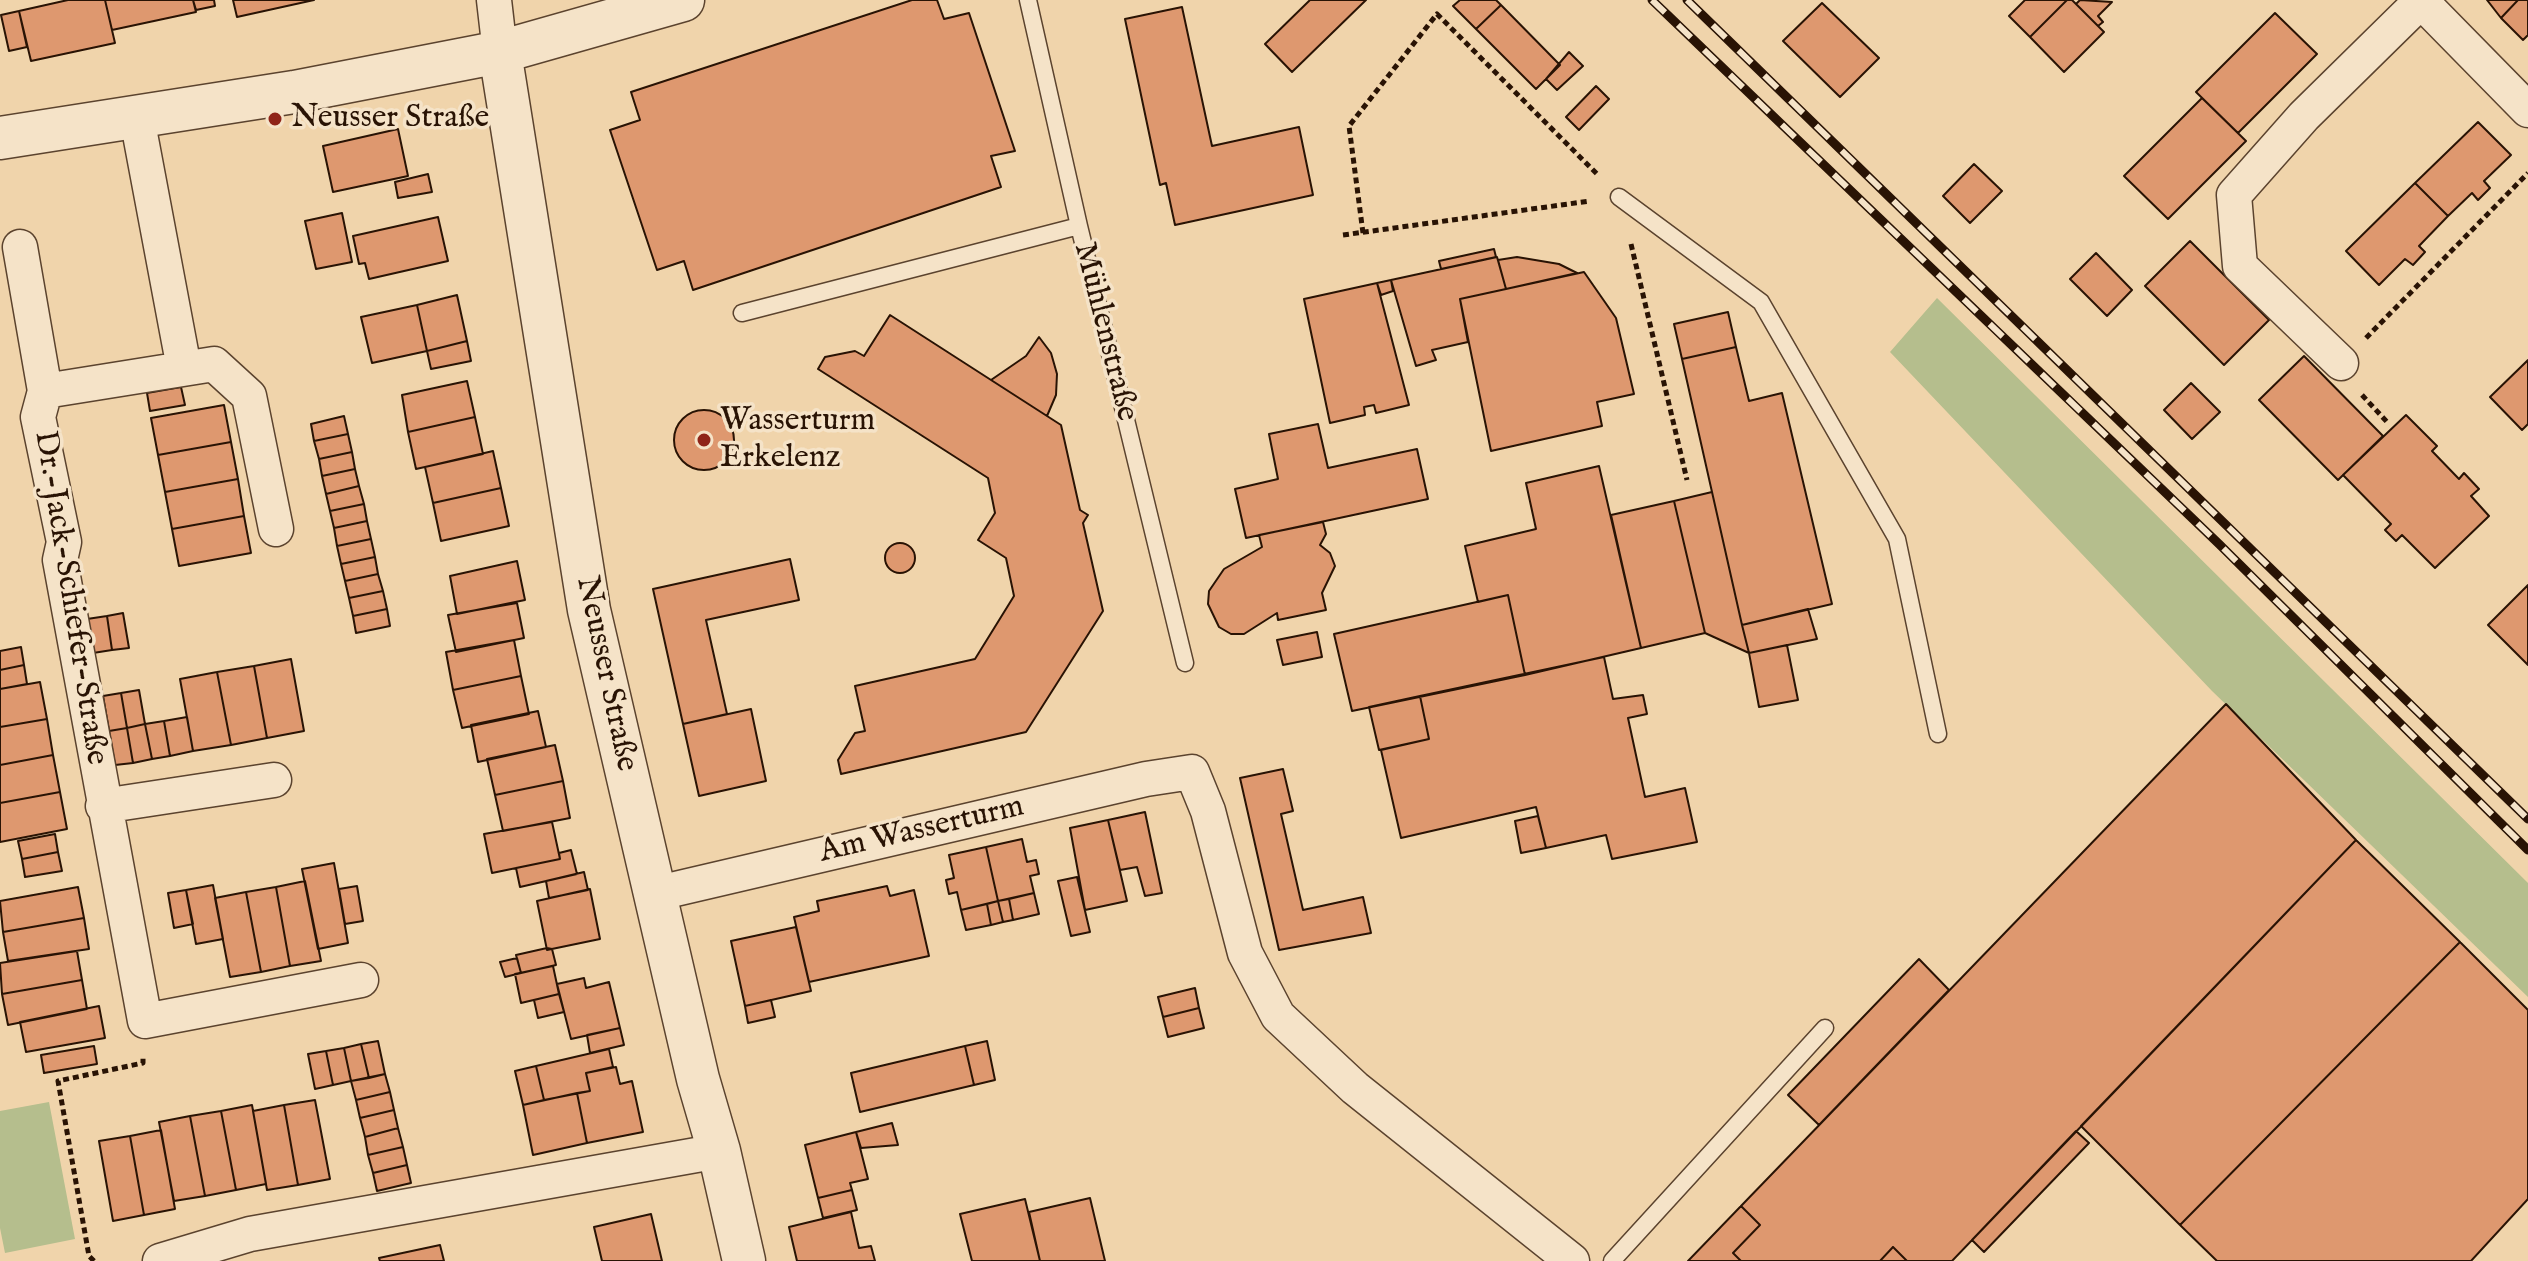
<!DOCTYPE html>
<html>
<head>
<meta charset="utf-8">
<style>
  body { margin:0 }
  canvas { display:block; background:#f0d4ab }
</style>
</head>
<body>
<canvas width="2528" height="1261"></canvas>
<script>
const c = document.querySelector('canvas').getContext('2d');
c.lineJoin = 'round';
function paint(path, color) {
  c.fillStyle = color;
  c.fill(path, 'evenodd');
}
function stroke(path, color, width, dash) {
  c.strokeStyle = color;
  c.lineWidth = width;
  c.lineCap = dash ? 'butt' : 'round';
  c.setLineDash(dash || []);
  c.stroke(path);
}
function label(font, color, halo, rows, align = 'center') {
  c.font = font + ' "IM FELL English",serif';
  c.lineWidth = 7;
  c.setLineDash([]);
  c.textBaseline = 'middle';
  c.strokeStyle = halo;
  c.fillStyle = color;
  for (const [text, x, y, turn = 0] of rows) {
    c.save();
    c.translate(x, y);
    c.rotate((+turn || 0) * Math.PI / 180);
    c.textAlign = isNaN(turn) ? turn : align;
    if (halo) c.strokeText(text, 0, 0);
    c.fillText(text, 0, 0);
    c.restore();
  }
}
paint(new Path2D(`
  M1937 298 2528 883V997L2212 691 1890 352Z
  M49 1102 75 1239 5 1253 0 1228V1111Z`), '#b5be8d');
const building = new Path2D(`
  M68 0H105L115 43 31 61 19 11Z
  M105 0H193L196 12 112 30Z
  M193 0H214L215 6 196 10Z
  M233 0H314L237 17Z
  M912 0H937L944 19 969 13 1015 151 991 156 1001 187 693 290 684 261 657 270 610 130 640 120 631 92Z
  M1310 0H1366L1292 72 1265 44Z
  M1460 0H1496L1501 5 1476 29 1453 6Z
  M2025 0H2067L2030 37 2009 16Z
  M2067 0H2072L2104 32 2064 72 2030 37Z
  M2080 0 2112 2 2098 16 2103 22 2098 26 2076 4Z
  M2487 0H2518L2501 18Z
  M2518 0H2528V35L2523 40 2501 18Z
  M1822 3 1879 58 1840 97 1783 41Z
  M1501 5 1560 65 1536 89 1476 29Z
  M1182 7 1212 146 1299 127 1313 195 1175 225 1166 183 1160 185 1125 19Z
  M19 11 27 47 9 51 1 15Z
  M2275 13 2317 54 2238 133 2196 92Z
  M1569 52 1583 66 1557 90 1546 79Z
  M1596 86 1609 99 1579 130 1566 117Z
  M2202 98 2246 141 2168 219 2124 176Z
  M2478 122 2511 155 2484 181 2490 188 2478 200 2472 193 2448 216 2415 183Z
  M398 129 408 176 333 192 323 146Z
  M1974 164 2002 191 1970 223 1943 196Z
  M428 174 432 192 398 198 395 182Z
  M2415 183 2448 216 2419 246 2425 252 2413 265 2405 259 2379 285 2346 251Z
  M342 213 352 262 316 269 305 221Z
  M438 217 448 261 369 279 365 263 359 264 353 236Z
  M2190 241 2269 320 2224 365 2145 286Z
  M1494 249 1496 257 1441 269 1439 261Z
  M2096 253 2132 290 2107 316 2070 279Z
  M1497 257 1506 289 1460 299 1468 342 1432 350 1436 360 1416 366 1391 280Z
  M1517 257 1559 264 1577 273 1506 289 1498 260Z
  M1584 272 1616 318 1634 394 1597 402 1602 426 1491 451 1460 299Z
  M1391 280 1393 291 1381 295 1377 283Z
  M1377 283 1409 405 1376 413 1374 405 1364 407 1365 415 1330 423 1304 299Z
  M457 295 467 341 427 351 417 305Z
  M417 305 427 351 372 363 361 317Z
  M1728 312 1736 347 1682 359 1674 324Z
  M890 315 1061 425 1080 510 1088 515 1083 523 1103 611 1026 732 841 774 838 760 855 733 865 731 855 686 975 659 1014 596 1006 558 978 540 995 513 988 478 818 369 825 357 855 351 864 356Z
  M1039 337 1051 353 1057 374 1056 395 1047 416 991 380 1026 356Z
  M467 341 471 361 431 369 427 351Z
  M1736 347 1749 401 1782 393 1832 604 1742 625 1682 359Z
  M2304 356 2383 436 2338 480 2259 400Z
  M2528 360V424L2522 430 2490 397Z
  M467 381 475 417 408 432 402 395Z
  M2191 383 2220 412 2192 439 2164 410Z
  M181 387 185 405 150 411 147 393Z
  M224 405 231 442 158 455 151 418Z
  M674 440a30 30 0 1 1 60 0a30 30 0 1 1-60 0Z
  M2406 415 2437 446 2432 451 2459 479 2464 473 2479 489 2471 496 2489 516 2435 568 2402 535 2396 541 2385 530 2391 524 2343 475Z
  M344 416 348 434 314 441 311 424Z
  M475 417 483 454 416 469 408 432Z
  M1318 424 1328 468 1417 449 1428 499 1246 538 1235 489 1278 479 1269 434Z
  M348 434 352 452 319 459 314 441Z
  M231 442 238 479 165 492 158 455Z
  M493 451 501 488 433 503 425 467Z
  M352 452 355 469 322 476 319 459Z
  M1599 466 1641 648 1525 675 1508 595 1478 602 1465 546 1536 529 1526 483Z
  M355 469 359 486 326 494 322 476Z
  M238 479 244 516 172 529 165 492Z
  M359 486 364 504 330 511 326 494Z
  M501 488 509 526 441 541 433 503Z
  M1712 492 1742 625 1749 653 1705 633 1674 501Z
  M1674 501 1705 633 1641 648 1611 515Z
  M364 504 367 521 334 528 330 511Z
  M244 516 251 553 179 566 172 529Z
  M367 521 371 539 337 546 334 528Z
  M1323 522 1326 534 1320 545 1330 553 1335 566 1322 593 1326 610 1278 620 1277 613 1244 634H1231L1219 627 1208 604 1209 591 1224 569 1262 547 1259 535Z
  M371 539 375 557 341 564 337 546Z
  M885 558a15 15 0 1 1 30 0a15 15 0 1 1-30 0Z
  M375 557 378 574 345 581 341 564Z
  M790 559 799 600 706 620 727 714 683 724 653 589Z
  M517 561 525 600 457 614 450 576Z
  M378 574 383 591 349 598 345 581Z
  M2528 585V665L2488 625Z
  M383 591 387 609 353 616 349 598Z
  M1508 595 1525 675 1352 711 1334 634Z
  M517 603 524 638 456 652 448 615Z
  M387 609 390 626 356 633 353 616Z
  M1808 609 1817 639 1749 653 1742 625Z
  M123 613 129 648 112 650 107 616Z
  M107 616 112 650 93 653 87 619Z
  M1317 632 1322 657 1283 665 1277 640Z
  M514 640 521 676 453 690 446 652Z
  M1787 645 1798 700 1759 707 1749 653Z
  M21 647 24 665 0 670V651Z
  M1604 657 1613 699 1643 695 1647 714 1628 718 1645 797 1685 788 1697 842 1612 859 1606 835 1546 848 1536 807 1401 838 1381 750 1429 739 1420 696Z
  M291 659 304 731 267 738 254 666Z
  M24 665 27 684 0 689V670Z
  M254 666 267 738 231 745 217 672Z
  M217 672 231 745 193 751 180 679Z
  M521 676 529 714 462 728 453 690Z
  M40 682 47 719 0 727V689Z
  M139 690 145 724 127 728 121 693Z
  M121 693 127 728 109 731 103 696Z
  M1420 696 1429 739 1379 750 1369 707Z
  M2226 704 2356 840 1952 1261H1907L1893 1247 1880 1261H1741L1733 1253 1760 1225 1741 1206Z
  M751 709 766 781 699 796 683 724Z
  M538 711 546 747 478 762 471 725Z
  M187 717 193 751 170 756 164 721Z
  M47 719 53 755 0 765V727Z
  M164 721 170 756 152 759 145 724Z
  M145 724 152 759 133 763 127 728Z
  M127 728 133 763 115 765 109 731Z
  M555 745 563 781 495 795 487 759Z
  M53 755 60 792 0 803V765Z
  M1283 769 1293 811 1281 814 1303 910 1363 897 1371 933 1279 950 1240 778Z
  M563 781 570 818 503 831 495 795Z
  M60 792 67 829 0 842V803Z
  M1145 812 1162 893 1145 896 1137 867 1120 870 1108 820Z
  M1538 816 1546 848 1521 853 1515 821Z
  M1108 820 1127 901 1085 910 1070 828Z
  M552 822 560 859 492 873 484 834Z
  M55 834 58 852 22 859 18 841Z
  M1022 839 1027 862 1036 860 1039 874 1030 876 1034 893 998 901 986 847Z
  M2356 840 2460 942 2180 1225 2081 1126Z
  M986 847 998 901 961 910 957 892 949 894 946 880 954 878 949 855Z
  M571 850 577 874 520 887 516 868 560 859 559 853Z
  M58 852 62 871 25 877 22 859Z
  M334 863 348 943 318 949 302 869Z
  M584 872 588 890 549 898 546 881Z
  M1077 877 1090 932 1071 936 1058 881Z
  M305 881 321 961 290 966 276 887Z
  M213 885 223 939 196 944 186 890Z
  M357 886 363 921 345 924 339 889Z
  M887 886 890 896 914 890 929 956 809 982 794 917 819 911 817 901Z
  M78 887 84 918 3 932 0 901Z
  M276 887 290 966 261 972 246 892Z
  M590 889 600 939 547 950 537 901Z
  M186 890 193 924 174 928 168 893Z
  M246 892 261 972 230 977 215 898Z
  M1034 893 1039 914 1013 920 1009 899Z
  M1009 899 1013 920 1003 922 998 901Z
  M998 901 1003 922 991 925 987 904Z
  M987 904 991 925 966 930 961 910Z
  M84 918 89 949 8 961 3 932Z
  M796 927 811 991 745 1006 731 941Z
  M2460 942 2528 1010V1199L2471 1261H2217L2180 1225Z
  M547 948 552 949 556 965 521 973 516 955Z
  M77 951 82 980 2 994 0 963Z
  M517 958 521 973 505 977 500 962Z
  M1919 959 1949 990 1819 1125 1788 1095Z
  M553 966 559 994 521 1003 515 974Z
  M584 978 586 988 609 982 620 1028 571 1039 557 984Z
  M82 980 87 1009 8 1025 2 994Z
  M1195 988 1199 1008 1163 1017 1158 997Z
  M559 994 564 1012 538 1018 534 1000Z
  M771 1000 775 1017 748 1023 745 1006Z
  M99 1006 105 1038 26 1052 20 1022Z
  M1199 1008 1204 1028 1168 1037 1163 1017Z
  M620 1028 624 1045 590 1053 587 1035Z
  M378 1041 385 1074 369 1078 361 1044Z
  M987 1041 995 1080 974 1085 965 1046Z
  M361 1044 369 1078 351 1081 344 1048Z
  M94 1046 97 1064 44 1073 41 1055Z
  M965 1046 974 1085 860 1112 851 1073Z
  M344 1048 351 1081 333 1085 326 1051Z
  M609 1049 613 1067 586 1073 590 1091 544 1100 536 1066Z
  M326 1051 333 1085 315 1089 308 1054Z
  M536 1066 544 1100 523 1105 515 1071Z
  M616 1067 620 1084 632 1081 643 1132 587 1143 577 1093 590 1091 586 1073Z
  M385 1074 390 1092 356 1100 351 1081Z
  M390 1092 394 1110 360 1118 356 1100Z
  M577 1093 587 1143 533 1155 523 1105Z
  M315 1100 330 1179 298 1185 284 1105Z
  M252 1105 266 1184 236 1190 221 1111Z
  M284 1105 298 1185 267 1190 253 1111Z
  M394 1110 398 1128 365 1137 360 1118Z
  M221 1111 236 1190 205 1196 190 1116Z
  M190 1116 205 1196 174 1201 159 1122Z
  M892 1123 898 1145 861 1148 856 1132Z
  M398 1128 403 1147 368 1155 365 1137Z
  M161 1130 175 1209 144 1215 130 1136Z
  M2076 1131 2089 1143 1984 1252 1972 1240Z
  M856 1132 868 1179 850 1183 852 1190 818 1198 805 1145Z
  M130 1136 144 1215 113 1221 99 1141Z
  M403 1147 407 1165 373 1173 368 1155Z
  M407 1165 411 1183 377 1191 373 1173Z
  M852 1190 857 1210 823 1218 818 1198Z
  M1090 1198 1105 1261H1040L1029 1212Z
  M1025 1199 1040 1261H972L960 1214Z
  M1741 1206 1760 1225 1733 1253 1741 1261H1688Z
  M851 1212 859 1248 871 1246 875 1261H797L789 1227Z
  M651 1214 662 1261H602L594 1227Z
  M440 1245 444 1261H380L379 1258Z
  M1893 1247 1907 1261H1880Z`);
paint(building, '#de986f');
stroke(building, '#291304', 2);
const service = new Path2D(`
  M1028 0 1079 226 1185 663
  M1619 197 1761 302 1897 539 1938 734
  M742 313 1079 226
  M1612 1261 1825 1028`);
const minor = new Path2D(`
  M494 0 500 52
  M2420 0 2528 110
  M137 118 184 368
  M20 247 45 391 38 417 64 542 60 560 145 1021 361 980
  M2341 363 2240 266 2234 195 2304 116 2421 1
  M45 391 214 364 249 396 276 529
  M103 806 274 780
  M654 894 1146 779 1192 772 1208 811 1245 953 1278 1016 1355 1088 1572 1261
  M160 1261 250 1234 719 1151`);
const tertiary = new Path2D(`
  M500 52 589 610 698 1079 719 1151 744 1261
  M0 138 294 92 500 52 683 0`);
stroke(service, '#5b432e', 19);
stroke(minor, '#5b432e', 37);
stroke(tertiary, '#5b432e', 45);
stroke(new Path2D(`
  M1363 233 1349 126 1437 14 1599 176
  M1343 235 1590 201
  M1631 244 1687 480
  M2366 338 2528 173
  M2362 395 2388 423
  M94 1261 89 1256 58 1081 143 1063V1058`), '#291304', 5, [6, 4]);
stroke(service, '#f5e3c8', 16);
stroke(minor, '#f5e3c8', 34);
stroke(tertiary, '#f5e3c8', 42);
const rail = new Path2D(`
  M1652 0 2219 544 2528 850
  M1687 0 2528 819`);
stroke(rail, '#291304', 9);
stroke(rail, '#f5e3c8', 6, [18]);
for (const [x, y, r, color] of [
  [275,119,8,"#8f2418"],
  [704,440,8,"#8f2418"]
]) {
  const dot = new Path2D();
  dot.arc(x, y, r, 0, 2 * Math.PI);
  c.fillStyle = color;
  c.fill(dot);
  stroke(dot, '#f5e3c8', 3);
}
label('32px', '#291304', '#f5e3c8', [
  ["Neusser Straße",291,119],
  ["Wasserturm",720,422],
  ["Erkelenz",720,459]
], 'left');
label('32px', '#291304', '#f5e3c8', [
  ["Mühlenstraße",1104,332,76],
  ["Dr.-Jack-Schiefer-Straße",69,598,81],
  ["Neusser Straße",605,674,78],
  ["Am Wasserturm",922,831,-13]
]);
</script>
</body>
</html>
